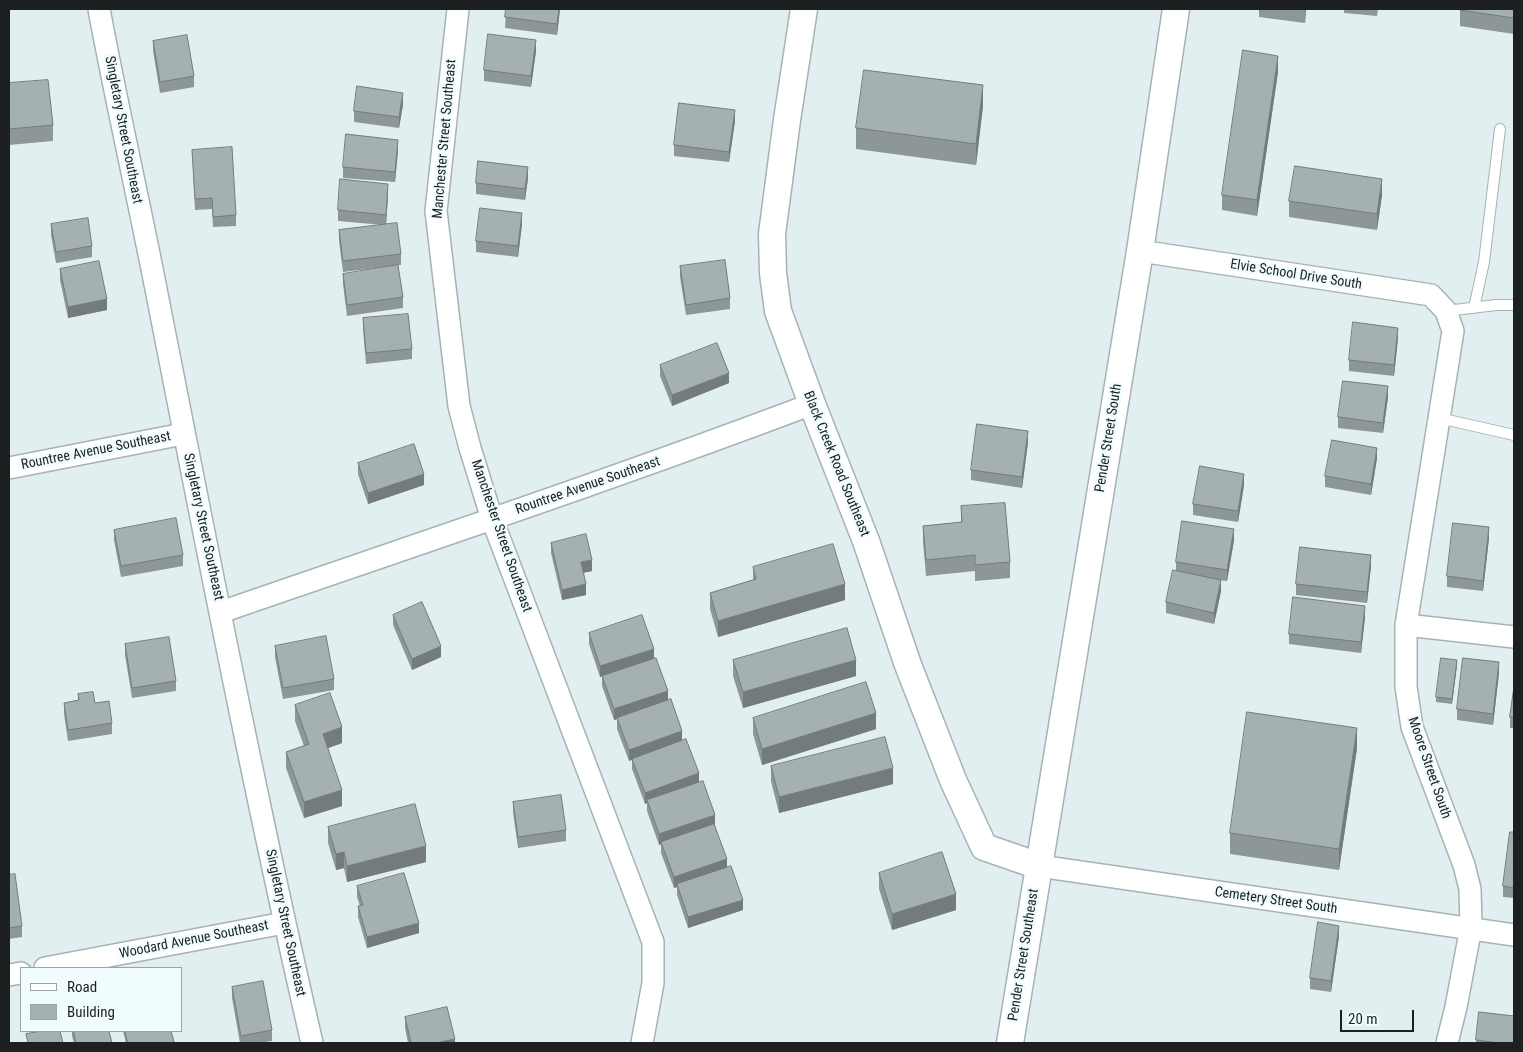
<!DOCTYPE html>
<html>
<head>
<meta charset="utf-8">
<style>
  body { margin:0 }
  #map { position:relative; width:1523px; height:1052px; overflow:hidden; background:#e2eff1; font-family:"Roboto Condensed",sans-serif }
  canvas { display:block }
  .frame { position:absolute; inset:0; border:10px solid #1c2021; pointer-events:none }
  .legend { position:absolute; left:20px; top:967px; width:162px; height:65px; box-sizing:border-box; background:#f0fcfe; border:1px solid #9ba4a6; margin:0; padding:6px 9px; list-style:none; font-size:15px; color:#1c2021 }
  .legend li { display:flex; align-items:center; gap:10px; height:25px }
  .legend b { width:25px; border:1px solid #9ba4a6 }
  .scale { position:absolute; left:1340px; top:1010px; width:74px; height:22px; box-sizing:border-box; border:2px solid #1c2021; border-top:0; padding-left:6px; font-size:15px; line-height:18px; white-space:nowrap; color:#1c2021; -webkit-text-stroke:4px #f0fcfe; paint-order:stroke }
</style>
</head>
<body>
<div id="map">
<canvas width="1523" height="1052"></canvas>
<div class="frame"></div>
<ul class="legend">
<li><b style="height:6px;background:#fff"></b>Road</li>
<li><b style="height:14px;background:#a4b0b2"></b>Building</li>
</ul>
<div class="scale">20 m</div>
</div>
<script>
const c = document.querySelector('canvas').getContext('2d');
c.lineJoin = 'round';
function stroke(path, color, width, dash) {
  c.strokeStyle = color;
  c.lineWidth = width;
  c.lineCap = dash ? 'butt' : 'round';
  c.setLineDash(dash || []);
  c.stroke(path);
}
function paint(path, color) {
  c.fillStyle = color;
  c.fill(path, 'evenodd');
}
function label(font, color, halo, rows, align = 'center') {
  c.font = font + ' "Roboto Condensed",sans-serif';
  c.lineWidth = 5;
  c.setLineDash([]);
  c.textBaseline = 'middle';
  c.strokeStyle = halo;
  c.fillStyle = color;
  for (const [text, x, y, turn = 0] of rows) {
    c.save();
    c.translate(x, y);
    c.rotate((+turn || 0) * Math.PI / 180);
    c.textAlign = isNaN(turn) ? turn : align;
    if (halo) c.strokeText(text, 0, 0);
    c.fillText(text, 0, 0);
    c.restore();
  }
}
const service = new Path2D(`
  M1474 308 1484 262 1500 129
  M1446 311 1496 305H1514
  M1439 418 1514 435`);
const minor = new Path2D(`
  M99 9C116 101 137 192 155 284 205 538 254 792 312 1043
  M458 9 436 211 459 406 470 448 492 519 653 942V983L642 1043
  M1140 251 1431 295 1446 311 1453 331 1406 625V687L1412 727 1464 865 1470 889 1471 927 1456 1007 1447 1043
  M9 468 183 434
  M221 612C418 544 616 478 812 404
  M1406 625 1514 637
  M1039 866 1514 935
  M45 968 284 923
  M9 975 21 973`);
const tertiary = new Path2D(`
  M804 9 787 120 772 234 773 273 778 311 812 404 866 541 908 665 953 780 984 847 1039 866
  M1010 1043 1140 251 1176 9`);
stroke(service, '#a7b2b4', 12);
stroke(minor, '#a7b2b4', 24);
stroke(tertiary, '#a7b2b4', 29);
stroke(service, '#fff', 10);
stroke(minor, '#fff', 21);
stroke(tertiary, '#fff', 26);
paint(new Path2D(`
  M506 9H560L557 35 505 28Z
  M1259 9H1306L1305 23 1259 17Z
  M1344 9H1378L1377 16 1344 13Z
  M1460 9H1514V34L1460 26Z
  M153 41 194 76V87L160 93 153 51Z
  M536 51 531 87 484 81V70Z
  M1278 72 1257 216 1222 210V195Z
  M9 83 53 125V141L9 145Z
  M403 104 399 128 354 122V111Z
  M983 106 976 165 856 149V128Z
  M735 121 729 162 674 156V145Z
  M192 150 236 215V226L213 227 212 209 195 210Z
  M398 150 395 182 343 178V167Z
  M528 178 525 200 476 194V183Z
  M388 195 386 225 401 254V265L343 272 339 241V230L383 225 338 221V210Z
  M1382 195 1377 230 1289 217V201Z
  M51 224 92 246V257L56 263 51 235Z
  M522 224 518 257 476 252V241Z
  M680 266 730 298V309L686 315 680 277Z
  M60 269 107 310 68 318 60 280Z
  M343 274 403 297V308L347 316 343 284Z
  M363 318 412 349V359L366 364 363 329Z
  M1398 338 1394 376 1349 371V360Z
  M660 365 729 383 672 406 660 376Z
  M1388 397 1383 433 1338 428V417Z
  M1028 442 1022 488 971 480V470Z
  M1377 458 1371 495 1325 487V476Z
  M358 463 424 485 368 504 358 474Z
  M1244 485 1238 522 1193 515V504Z
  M961 506 1010 562V578L975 581V571L926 576 923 542V526L961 522Z
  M114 530 183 555V566L121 577 114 540Z
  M1489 538 1483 591 1447 587V576Z
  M1234 540 1227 581 1218 580 1221 591 1214 624 1166 613V602L1176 571V562Z
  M551 543 592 571 583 573 586 595 562 600 551 553Z
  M1371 566 1367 603 1296 595V584Z
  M753 567 845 600 718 637 710 609V593L753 580Z
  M393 615 441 657 412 670 393 625Z
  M1365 617 1361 653 1289 644V634Z
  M589 633 654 659 682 741 699 783 715 825 727 868 743 910 688 928 677 895V887L674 888 661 853V844L659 845 647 811V803L645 804 632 769V759L629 761 617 729V719L614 720 602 686V676L600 677 589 644Z
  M125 644 176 681V691L132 698 125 655Z
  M275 646 334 679V690L283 699 275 657Z
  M733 660 856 676 743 708 733 676Z
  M1457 665 1452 704 1436 702V697Z
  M1499 673 1493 725 1457 720V709Z
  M1514 687V728H1510V717Z
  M78 694 95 703 112 723V734L68 741 64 714V703L78 700Z
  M295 705 342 743 328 748 342 806 304 818 286 768V752L304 746 295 721Z
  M753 718 876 729 762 765 753 734Z
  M1357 748 1339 870 1230 854V833Z
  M771 766 893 784 779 813 771 781Z
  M513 802 566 830V841L518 848 513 812Z
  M328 827 426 862 347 882 344 868 336 870 328 843Z
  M1514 832V898L1503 897V886Z
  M879 873 956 910 892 930 879 889Z
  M9 875 22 926V937L9 939Z
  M357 886 419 933 367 948 358 917V906H360L357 897Z
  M1339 936 1331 992 1310 989V978Z
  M232 987 272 1030V1041L259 1043H240L232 998Z
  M405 1017 455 1043H408L405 1028Z
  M72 1031H74L112 1043H74L72 1036Z
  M123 1031H171L174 1043H126Z
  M1476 1040 1514 1043H1476Z`), '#8d9799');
paint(new Path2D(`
  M559 9H560L557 35V24Z
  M1305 9H1306L1305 23Z
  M536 40V51L531 87V76Z
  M1278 56V72L1257 216V200Z
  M983 85V106L976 165V144Z
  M403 93V104L399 128V117Z
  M735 110V121L729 162V152Z
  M398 140V150L395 182V172Z
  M528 167V178L525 200V189Z
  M1382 179V195L1377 230V214Z
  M388 184V195L386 225V215Z
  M522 213V224L518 257V246Z
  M107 299V310L68 318V307Z
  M1398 328V338L1394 376V365Z
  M729 373V383L672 406V395Z
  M1388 386V397L1383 433V423Z
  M1028 431V442L1022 488V477Z
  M1377 448V458L1371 495V484Z
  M424 474V485L368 504V493Z
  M1244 474V485L1238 522V511Z
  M1489 527V538L1483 591V581Z
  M1234 529V540L1227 581V570Z
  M1371 555V566L1367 603V592Z
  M592 560V571L581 573V562Z
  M1221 580V591L1214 624V613Z
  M586 584V595L562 600V590Z
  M845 584V600L718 637V621Z
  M1365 606V617L1361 653V642Z
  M441 646V657L412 670V659Z
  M654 649V659L600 677V666Z
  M856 660V676L743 708V692Z
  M1457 660V665L1452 704V699Z
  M1499 662V673L1493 725V714Z
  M668 691V702L614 720V709Z
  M876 713V729L762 765V749Z
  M342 727V743L323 750V734Z
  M1357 728V748L1339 870V849Z
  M682 731V742L629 761V750Z
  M893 768V784L779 813V797Z
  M699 773V784L647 800V803L645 804V793Z
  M342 790V806L304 818V802Z
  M715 815V826L661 842V844L659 845V834Z
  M426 846V862L347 882V866Z
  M344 852V868L336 870V854Z
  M727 859V870L677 884V887L674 888V877Z
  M956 894V910L892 930V914Z
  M743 900V910L688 928V917Z
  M419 923V933L367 948V937Z
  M1339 926V936L1331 992V981Z
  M455 1039V1043H436Z`), '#737b7d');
const building = new Path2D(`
  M506 9H559L557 24 505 17Z
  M1460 9H1514V18L1460 10Z
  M488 34 536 40 531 76 484 70Z
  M187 35 194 76 160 82 153 41Z
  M1243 50 1278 56 1257 200 1222 195Z
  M864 70 983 85 976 144 856 128Z
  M48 80 53 125 9 129V83Z
  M357 86 403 93 399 117 354 111Z
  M679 103 735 110 729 152 674 145Z
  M346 134 398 140 395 172 343 167Z
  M232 147 236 215 213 217 212 198 195 199 192 150Z
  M478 161 528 167 525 189 476 183Z
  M1295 166 1382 179 1377 214 1289 201Z
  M340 179 388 184 386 215 338 210Z
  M480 208 522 213 518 246 476 241Z
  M88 218 92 246 56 252 51 224Z
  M397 223 401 254 343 261 339 230Z
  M725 260 730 298 686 305 680 266Z
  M99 261 107 299 68 307 60 269Z
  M398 265 403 297 347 305 343 274Z
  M408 314 412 349 366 353 363 318Z
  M1353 322 1398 328 1394 365 1349 360Z
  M717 343 729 373 672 395 660 365Z
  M1343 381 1388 386 1383 423 1338 417Z
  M977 424 1028 431 1022 477 971 470Z
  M1332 440 1377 448 1371 484 1325 476Z
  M414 444 424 474 368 493 358 463Z
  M1200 466 1244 474 1238 511 1193 504Z
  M1005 503 1010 562 975 565V555L926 560 923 526 962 522 961 506Z
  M176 518 183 555 121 566 114 530Z
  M1182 521 1234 529 1227 570 1176 562Z
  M1453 523 1489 527 1483 581 1447 576Z
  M586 534 592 560 581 562 586 584 562 590 551 543Z
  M833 544 845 584 718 621 710 593 756 579 753 567Z
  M1300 547 1371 555 1367 592 1296 584Z
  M1173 570 1221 580 1214 613 1166 602Z
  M1293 597 1365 606 1361 642 1289 634Z
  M422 602 441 646 412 659 393 615Z
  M642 615 654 649 600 666 589 633Z
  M847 628 856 660 743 692 733 660Z
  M326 636 334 679 283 688 275 646Z
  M169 637 176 681 132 688 125 644Z
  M656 658 668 691 614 709 602 676Z
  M1441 658 1457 660 1452 699 1436 697Z
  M1463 658 1499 662 1493 714 1457 709Z
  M866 682 876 713 762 749 753 718Z
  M1514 687V717H1510Z
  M93 692 95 703 109 701 112 723 68 730 64 703 79 700 78 694Z
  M330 693 342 727 323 734 342 790 304 802 286 752 309 744 295 705Z
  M671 699 682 731 629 750 617 718Z
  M1247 712 1357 728 1339 849 1230 833Z
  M885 737 893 768 779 797 771 766Z
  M686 739 699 773 645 793 632 759Z
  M703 781 715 815 659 834 647 800Z
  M561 795 566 830 518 837 513 802Z
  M415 804 426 846 347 866 344 852 336 854 328 827Z
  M714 824 727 859 674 877 661 842Z
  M1510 832H1514V888L1503 886Z
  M942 852 956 894 892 914 879 873Z
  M731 866 743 900 688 917 677 884Z
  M404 873 419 923 367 937 358 906 363 905 357 886Z
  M15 874 22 926 9 928V875Z
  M1318 922 1339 926 1331 981 1310 978Z
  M263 981 272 1030 241 1036 232 987Z
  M447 1007 455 1039 436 1043H411L405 1017Z
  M1479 1012 1514 1016V1043H1500L1476 1040Z
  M42 1031H60L63 1043H28L26 1034Z
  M74 1031H109L112 1043H76Z
  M125 1031H171L174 1042 169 1043H128Z`);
paint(building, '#a4b0b2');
stroke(building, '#737b7d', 1);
label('14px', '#1c2021', '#f0fcfe', [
  ["Singletary Street Southeast",123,130,79],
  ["Manchester Street Southeast",445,139,-85],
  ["Elvie School Drive South",1296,275,9],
  ["Pender Street South",1109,438,-81],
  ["Rountree Avenue Southeast",96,451,-11],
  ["Black Creek Road Southeast",836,464,68],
  ["Rountree Avenue Southeast",588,486,-19],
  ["Singletary Street Southeast",203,527,78],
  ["Manchester Street Southeast",501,536,71],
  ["Moore Street South",1429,768,71],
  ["Cemetery Street South",1276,901,8],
  ["Singletary Street Southeast",285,923,78],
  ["Woodard Avenue Southeast",194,940,-11],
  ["Pender Street Southeast",1024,955,-81]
]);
</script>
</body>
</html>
